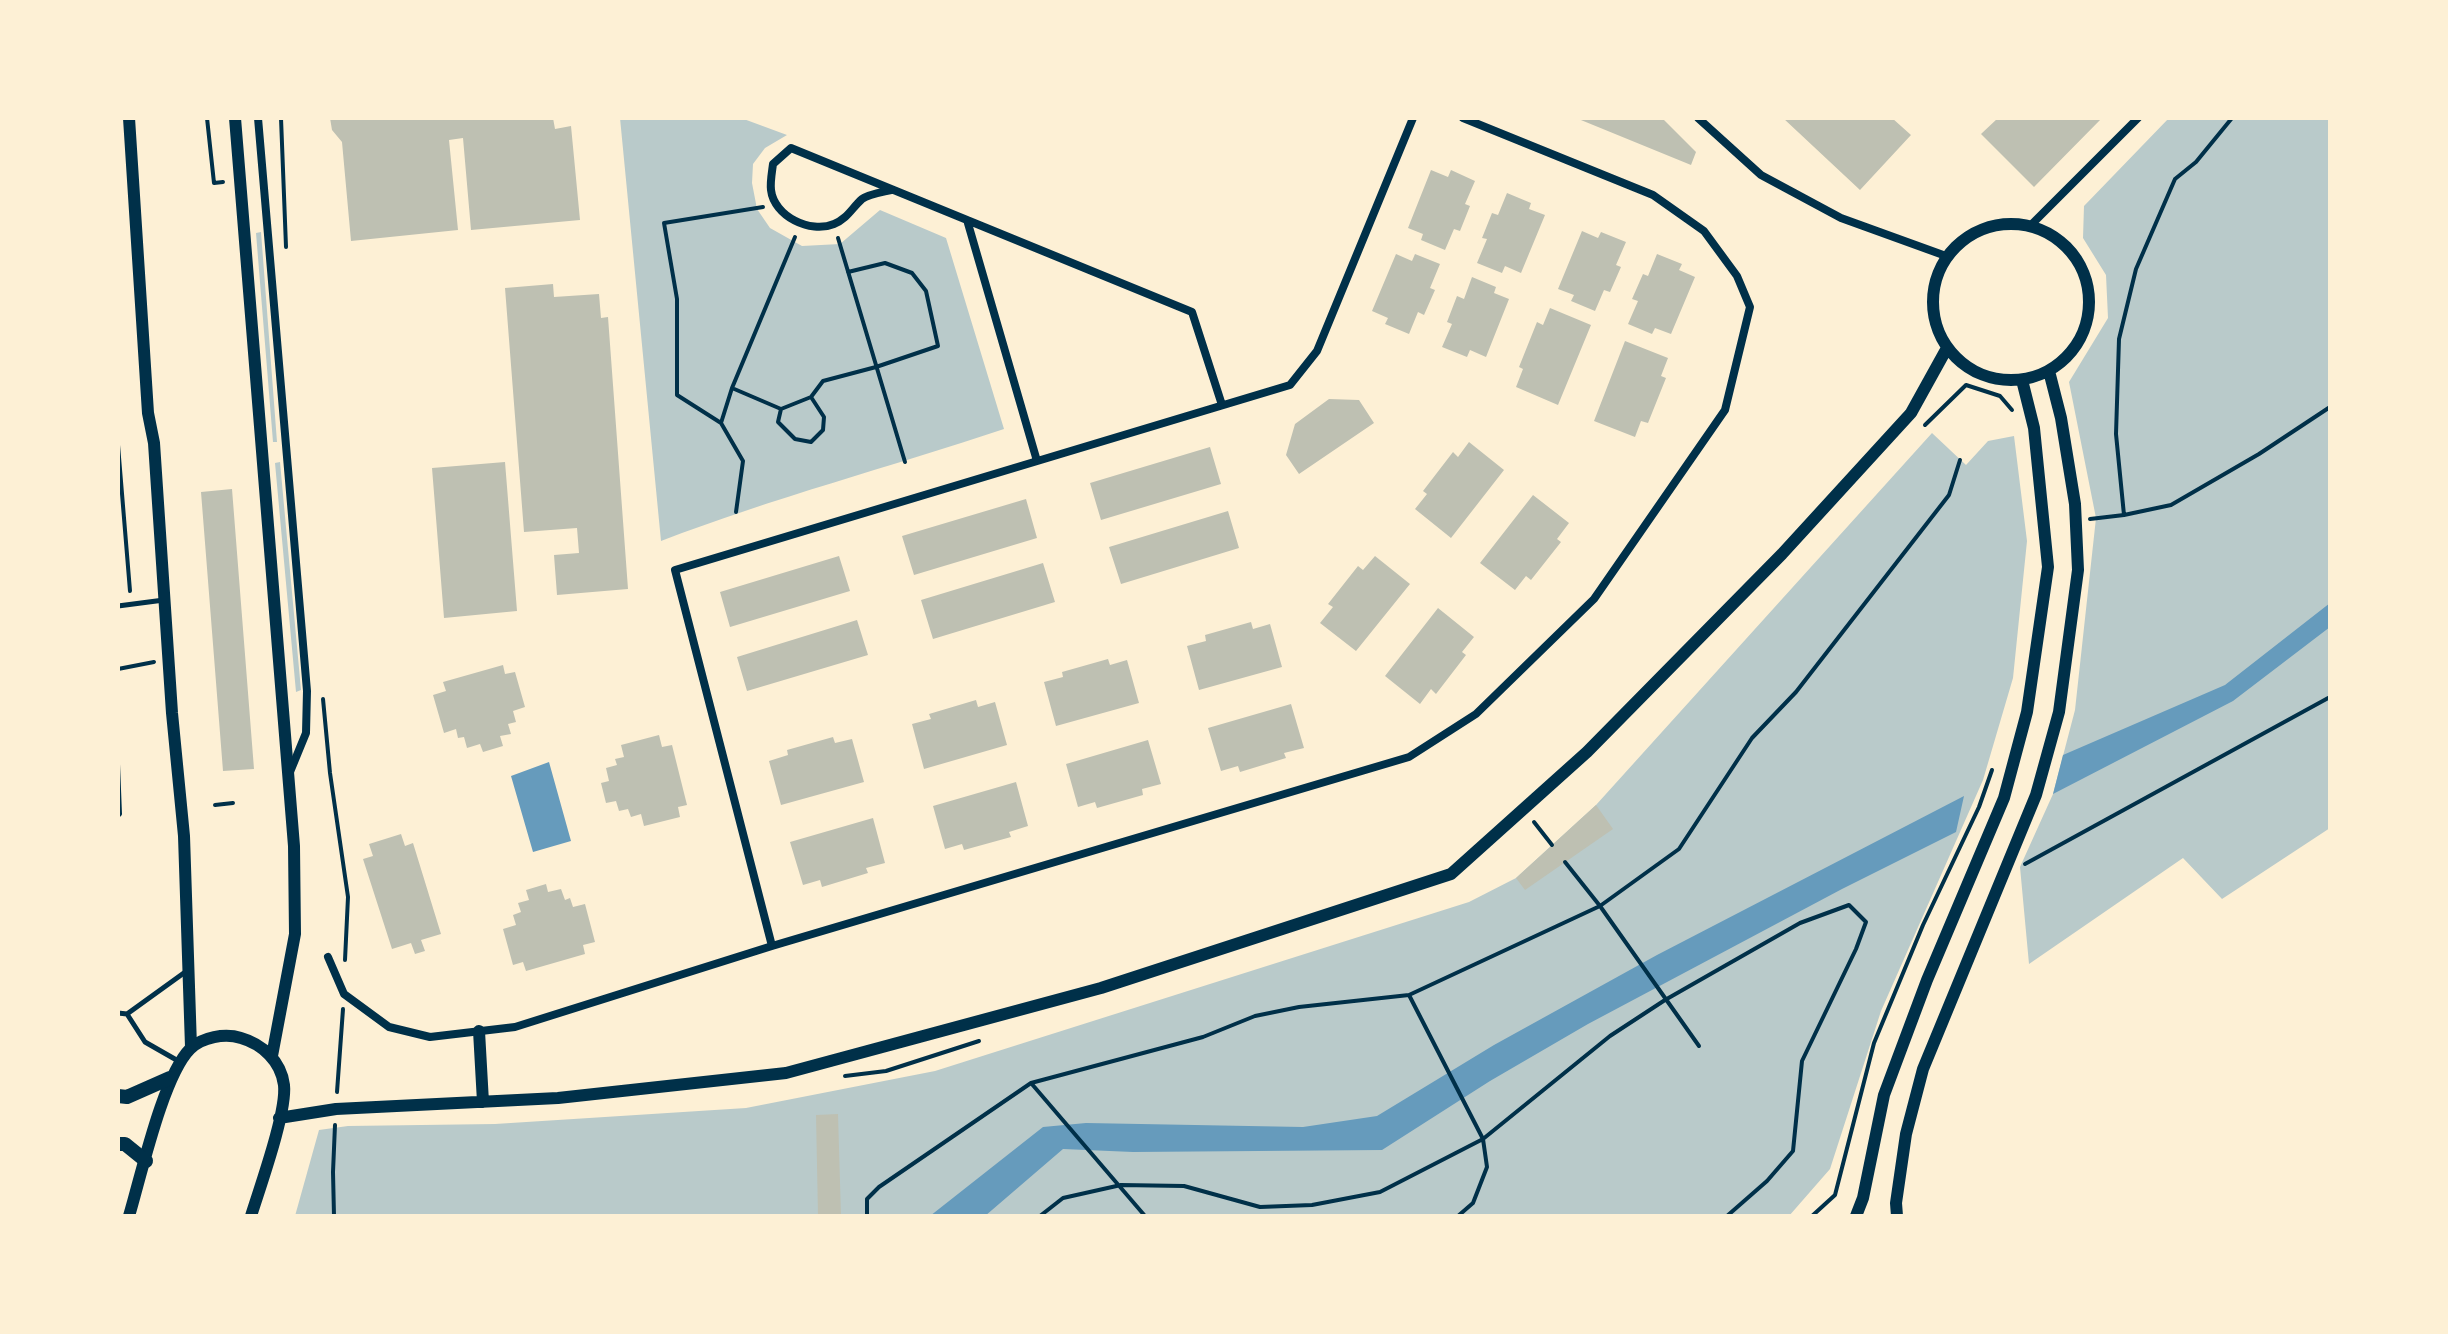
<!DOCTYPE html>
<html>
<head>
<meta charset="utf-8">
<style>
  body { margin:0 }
  #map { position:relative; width:2448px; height:1334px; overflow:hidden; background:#fdf0d5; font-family:Lato,sans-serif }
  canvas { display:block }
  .frame { position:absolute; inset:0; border:120px solid #fdf0d5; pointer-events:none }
</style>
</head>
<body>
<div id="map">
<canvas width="2448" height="1334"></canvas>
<div class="frame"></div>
</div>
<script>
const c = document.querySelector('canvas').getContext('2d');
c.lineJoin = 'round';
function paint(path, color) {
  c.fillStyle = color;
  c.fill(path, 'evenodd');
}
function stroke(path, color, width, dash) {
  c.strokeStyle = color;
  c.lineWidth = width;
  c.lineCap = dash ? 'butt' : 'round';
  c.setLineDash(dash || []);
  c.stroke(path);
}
paint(new Path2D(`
  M620 118H741L787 135 765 148 753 164 752 183 757 209 770 228 802 246 840 244 880 210 946 238 1004 429C890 467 773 498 661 541Z
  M2169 118H2330V828L2222 899 2183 858 2029 964 2020 867 2053 794 2075 710 2096 518 2069 382 2108 318 2106 275 2083 238 2084 206Z
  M261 232 277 442H273L256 233Z
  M1932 433 1966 465 1988 441 2014 436 2027 541 2013 678 1983 780 1881 1011 1830 1169 1789 1216H295L319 1130 348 1126 495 1124 746 1108 935 1071 1469 902 1516 878 1596 805Z
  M280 462 301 690 296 692 275 463Z`), '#b9caca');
paint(new Path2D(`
  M2330 603V627L2233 701 2053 794 2063 755 2225 685Z
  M549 762 571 841 533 852 511 776Z
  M1964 796 1956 832 1842 889 1588 1024 1490 1081 1382 1150 1133 1152 1063 1149 985 1216H930L1043 1127 1086 1123 1303 1127 1377 1116 1494 1045 1657 955Z`), '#669bbc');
paint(new Path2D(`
  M330 118H553L555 129 571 126 580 220 471 230 463 138 449 140 458 230 351 241 342 142 332 130Z
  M1576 118H1662L1696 152 1691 165Z
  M1783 118H1892L1911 135 1860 190Z
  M1998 118H2102L2034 187 1981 134Z
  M1431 170 1448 177 1451 170 1475 181 1465 204 1470 206 1460 231 1454 229 1445 250 1421 240 1423 234 1408 228Z
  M1507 193 1531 203 1529 209 1545 215 1521 273 1505 266 1502 273 1477 263 1487 239 1482 238 1492 213 1498 215Z
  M1582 231 1598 238 1601 232 1626 242 1616 265 1621 267 1610 292 1604 290 1595 311 1571 301 1574 295 1558 289Z
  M1396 254 1412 261 1415 254 1440 264 1430 288 1435 290 1424 315 1418 312 1409 334 1385 324 1388 318 1372 311Z
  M1657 254 1682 264 1679 270 1695 277 1671 334 1655 328 1652 334 1628 324 1638 301 1632 299 1643 274 1648 276Z
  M1472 277 1496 287 1494 293 1509 299 1486 357 1470 350 1467 357 1442 347 1452 324 1447 322 1457 296 1464 299Z
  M553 284 554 297 599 294 601 318 608 317 628 589 557 595 554 555 579 553 577 528 524 532 505 288Z
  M1550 308 1591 325 1558 405 1516 387 1523 369 1519 367 1537 322 1543 325Z
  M1625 341 1668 358 1661 376 1666 378 1648 423 1641 421 1635 437 1594 421Z
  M1329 399 1359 400 1374 423 1299 474 1286 455 1295 424Z
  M1469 442 1504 470 1451 538 1415 509 1427 494 1423 491 1453 452 1458 457Z
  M1210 447 1221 484 1101 520 1090 483Z
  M505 462 517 611 444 618 432 468Z
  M232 489 254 769 223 771 201 492Z
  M1533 495 1569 523 1557 539 1561 542 1531 580 1526 576 1515 590 1480 563Z
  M1026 499 1037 538 914 575 902 536Z
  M1228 511 1239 548 1121 584 1109 547Z
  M839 556 850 591 730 627 720 592Z
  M1375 556 1410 584 1356 651 1320 623 1333 607 1328 604 1358 566 1363 570Z
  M1043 563 1055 602 933 639 921 600Z
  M1438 608 1474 637 1462 652 1466 655 1436 694 1431 689 1420 704 1385 676Z
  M857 620 868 655 747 691 737 657Z
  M1251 622 1253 629 1270 624 1282 667 1199 690 1187 646 1206 641 1205 635Z
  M1108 659 1110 665 1127 660 1139 703 1056 726 1044 682 1063 677 1062 672Z
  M503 665 505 674 515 672 525 707 513 711 516 722 508 724 511 734 500 736 503 746 483 752 480 744 467 748 464 737 458 738 456 729 444 733 433 695 446 691 443 682Z
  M976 700 978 707 995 702 1007 745 924 769 912 724 931 719 929 714Z
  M1291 704 1304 748 1284 753 1286 758 1240 772 1238 766 1221 771 1208 728Z
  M659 735 662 747 672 745 687 805 678 807 680 817 644 826 641 814 631 817 628 809 619 811 616 801 606 803 601 783 609 781 606 768 617 765 615 759 624 757 621 745Z
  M833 737 835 743 852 739 864 782 781 805 769 761 788 755 787 750Z
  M1148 740 1161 784 1142 789 1143 795 1097 808 1095 802 1078 807 1066 764Z
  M1016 782 1028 826 1009 832 1011 837 964 850 962 844 945 849 933 806Z
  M1596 805 1613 829 1525 890 1516 878Z
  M873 818 885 863 866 868 868 873 822 887 820 880 803 885 790 842Z
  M401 834 405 846 413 843 441 934 421 940 425 951 415 954 411 943 392 949 363 859 373 856 369 844Z
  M546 884 548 892 561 889 565 900 570 898 573 907 585 904 595 942 583 945 585 954 526 971 523 962 513 965 503 929 516 925 513 915 521 912 518 903 529 900 526 890Z
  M838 1114 841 1216H818L816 1115Z`), '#bec0b2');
stroke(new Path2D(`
  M207 118 214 183 223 182
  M281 118 286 247
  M838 238 905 462
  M732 388 781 409
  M811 397 781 409 778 422 795 439 811 442 823 430 824 417 811 397 823 381 876 367 938 346 926 291 912 273 885 263 848 272
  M721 423 677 395V299L664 223 763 207
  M1925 425 1966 385 2000 396 2012 410
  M118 445 130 591
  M736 512 743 461 721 423 732 388 795 237
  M2124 515 2116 434 2119 339 2136 269 2175 179 2196 162 2232 118
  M2090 519 2124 515 2171 505 2259 454 2330 407
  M118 669 154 662
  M323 699 330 773 348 897 345 960
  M118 764 120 814 118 816
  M215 805 233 803
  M1534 822 1552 845
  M1565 862 1600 906 1699 1046
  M2025 864 2330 697
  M1409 995 1483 1139 1487 1167 1473 1203 1458 1216
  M845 1076 886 1071 979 1041
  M1031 1083 1145 1216
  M337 1092 343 1009
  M334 1216 333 1172 335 1125
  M867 1216V1199L879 1187 1031 1083 1203 1037 1255 1016 1299 1007 1409 995 1600 906 1679 849 1752 738 1796 692 1949 495 1960 460
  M1040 1216 1063 1198 1121 1185 1184 1186 1260 1207 1312 1205 1380 1192 1483 1139 1610 1036 1665 1000 1800 923 1849 905 1866 922 1856 949 1802 1061 1793 1151 1767 1181 1727 1216
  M1812 1216 1835 1195 1874 1043 1923 925 1979 807 1992 770`), '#003049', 4);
stroke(new Path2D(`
  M118 606 164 600
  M118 1013 127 1014 188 970
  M127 1014 145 1042 180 1062`), '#003049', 5);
stroke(new Path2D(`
  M258 118 307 691 306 733 290 772
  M1698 118 1761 175 1841 218 1946 256
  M891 190C883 192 869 194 862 199 852 208 847 219 834 224 810 234 774 216 771 190 770 182 772 172 773 164L791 148 1192 312 1222 405
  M967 220 1037 461
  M2030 226 2138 118
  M772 946 675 570 1290 385 1317 351 1413 118
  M328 957 344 994 389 1027 430 1037 515 1027 772 946 1409 757 1476 714 1594 599 1725 410 1750 307 1737 276 1704 231 1653 195 1463 118`), '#003049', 8);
stroke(new Path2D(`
  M129 118 148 413 154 443 172 713 184 836 191 1047
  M235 118 294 846 295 934 272 1056
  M1933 302a78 78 0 1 1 156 0a78 78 0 1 1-156 0Z
  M479 1031 483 1102
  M279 1118 336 1109 558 1098 786 1073 1101 988 1451 874 1587 752 1782 554 1911 413 1947 348
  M129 1216C141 1176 163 1076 190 1049 202 1037 225 1033 241 1038 262 1044 281 1061 284 1085 287 1112 260 1187 251 1216
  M1856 1216 1863 1198 1884 1095 1927 980 2004 798 2027 712 2048 567 2034 428 2022 380
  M1897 1216 1896 1203 1906 1134 1923 1069 2036 795 2059 712 2078 570 2075 504 2061 418 2049 371`), '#003049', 12);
stroke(new Path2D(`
  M118 1096 127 1097 170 1078
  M118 1144H125L146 1161`), '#003049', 14);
</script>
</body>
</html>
